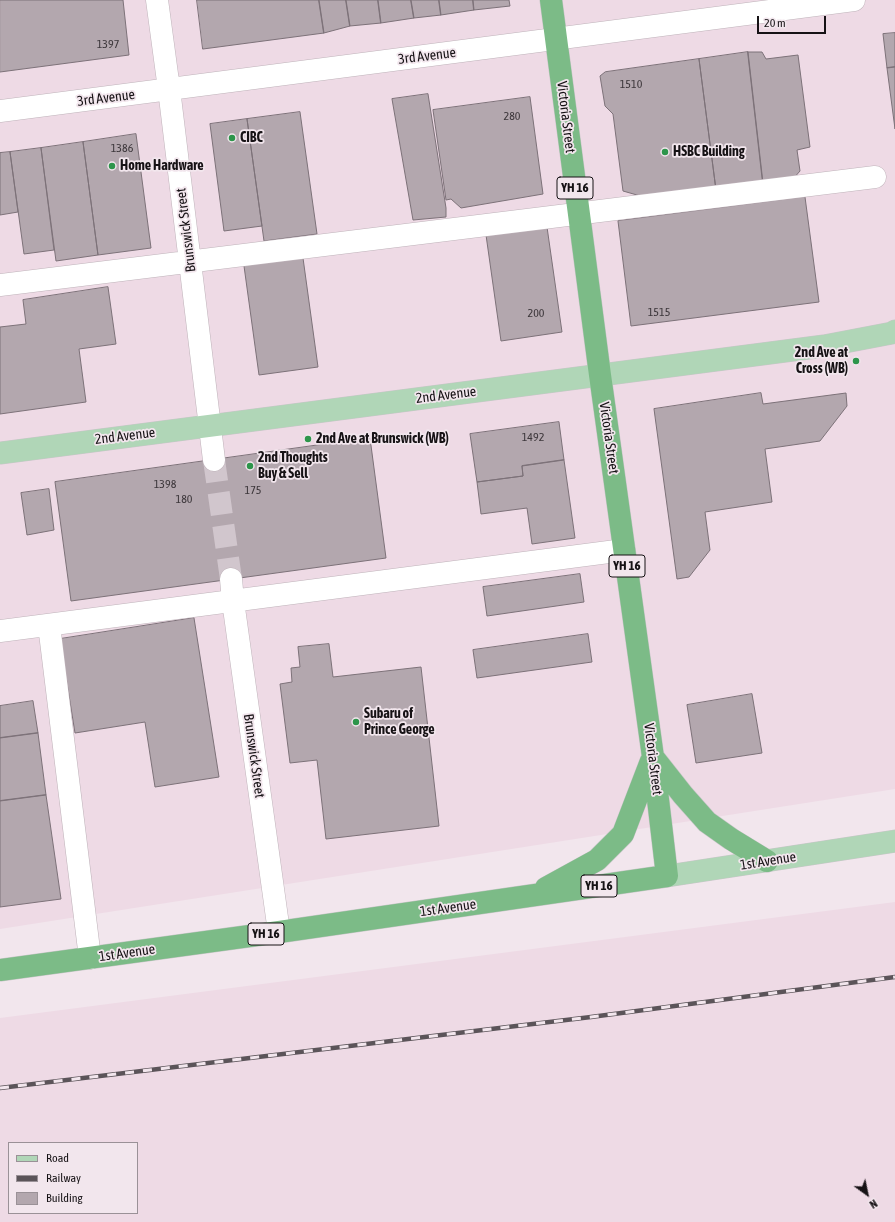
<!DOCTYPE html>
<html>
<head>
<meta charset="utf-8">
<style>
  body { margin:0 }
  #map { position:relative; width:895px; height:1222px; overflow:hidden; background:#f2e6ed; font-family:"Asap Condensed",sans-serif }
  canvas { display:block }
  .legend { position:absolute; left:8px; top:1142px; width:130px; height:72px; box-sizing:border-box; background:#f2e6ed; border:1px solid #9a9197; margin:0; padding:5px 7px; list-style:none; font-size:12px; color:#161215 }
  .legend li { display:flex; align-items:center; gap:8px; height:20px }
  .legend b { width:20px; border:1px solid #9a9197 }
  .north { position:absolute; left:847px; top:1174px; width:40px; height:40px; -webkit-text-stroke:3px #f2e6ed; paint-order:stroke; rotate:147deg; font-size:11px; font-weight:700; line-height:16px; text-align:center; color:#161215 }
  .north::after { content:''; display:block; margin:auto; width:14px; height:18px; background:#161215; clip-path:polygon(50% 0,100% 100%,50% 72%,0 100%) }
  .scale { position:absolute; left:757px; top:16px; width:69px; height:18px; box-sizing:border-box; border:2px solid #161215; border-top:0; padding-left:5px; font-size:12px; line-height:14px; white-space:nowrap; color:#161215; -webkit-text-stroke:3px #f2e6ed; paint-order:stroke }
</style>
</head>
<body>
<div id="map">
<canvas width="895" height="1222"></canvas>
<ul class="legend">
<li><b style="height:5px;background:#b0d6b7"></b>Road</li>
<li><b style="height:5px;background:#5b5459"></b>Railway</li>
<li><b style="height:11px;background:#b3a7ae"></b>Building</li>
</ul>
<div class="north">N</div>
<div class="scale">20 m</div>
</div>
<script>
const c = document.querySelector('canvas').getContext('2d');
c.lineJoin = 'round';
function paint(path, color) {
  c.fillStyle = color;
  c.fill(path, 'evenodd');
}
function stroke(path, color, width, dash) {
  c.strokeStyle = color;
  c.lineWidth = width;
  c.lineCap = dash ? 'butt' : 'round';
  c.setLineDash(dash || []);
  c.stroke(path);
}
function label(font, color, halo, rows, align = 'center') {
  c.font = font + ' "Asap Condensed",sans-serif';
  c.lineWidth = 3.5;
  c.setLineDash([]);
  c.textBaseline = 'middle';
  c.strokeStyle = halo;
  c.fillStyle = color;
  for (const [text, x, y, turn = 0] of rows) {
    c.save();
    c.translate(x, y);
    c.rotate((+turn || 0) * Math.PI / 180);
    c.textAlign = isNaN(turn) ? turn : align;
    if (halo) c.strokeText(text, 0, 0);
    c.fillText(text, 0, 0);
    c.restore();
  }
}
paint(new Path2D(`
  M0 0H895V789L0 929Z
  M895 902V1222H0V1018ZM9 1143H137V1213H9Z`), '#eedae5');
const building = new Path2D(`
  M0 0H123L129 55 0 72Z
  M197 0H319L324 33 203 49Z
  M319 0H346L350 26 324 33Z
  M346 0H378L381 23 350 26Z
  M378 0H411L414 18 381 23Z
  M411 0H439L441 15 414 18Z
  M439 0H473L474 10 441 15Z
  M473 0H509L510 6 474 10Z
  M895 33V67L887 68 883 34Z
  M748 52 763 183 716 190 699 59Z
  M748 52H762L766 59 798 55 810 147 797 150 800 171 793 179 763 183Z
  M699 59 716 190 644 197 623 191 613 114 605 106 600 76 605 72Z
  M895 67V129L887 68Z
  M428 94 446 208V217L413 220 392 99Z
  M530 97 543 194 461 208 451 199 446 200 433 110Z
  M300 112 317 234 264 241 247 119Z
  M247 119 262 226 224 231 210 124Z
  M136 134 151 248 98 255 83 142Z
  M83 142 98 255 56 261 41 148Z
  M41 148 54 250 24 254 10 152Z
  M10 152 18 212 0 215V153Z
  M805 197 819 302 631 326 618 221Z
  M547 227 562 332 501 341 486 235Z
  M303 258 318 367 259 375 244 266Z
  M108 287 116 344 79 349 86 402 0 414V327L26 324 23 300Z
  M761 393 763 404 846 393 847 406 820 441 765 449 772 502 705 512 710 550 689 577 677 579 654 409Z
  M559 422 564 460 522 466 523 476 477 482 470 434Z
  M370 438 386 558 71 601 55 482Z
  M564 460 575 538 532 544 527 508 481 514 477 482 523 476 522 466Z
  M49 489 54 530 27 535 21 493Z
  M580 574 584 602 487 616 483 587Z
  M194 618 219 777 155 787 145 722 75 733 60 639Z
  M588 634 592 662 477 678 473 650Z
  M329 644 333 677 421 667 439 826 326 839 317 760 290 763 280 684 292 682 291 668 300 667 298 647Z
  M752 694 762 753 696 763 687 705Z
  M33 701 38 733 0 738V706Z
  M38 733 46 795 0 801V738Z
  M46 795 61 899 0 907V801Z`);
paint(building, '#b3a7ae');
stroke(building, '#7d7279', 1);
stroke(new Path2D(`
  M214 460 231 579`), '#d1c6cd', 22, [22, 11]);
const minor = new Path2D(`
  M157 0 169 89 214 460
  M0 111 854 0
  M0 285 875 177
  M231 579 233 601 279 932
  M49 625 90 958
  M0 631 624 550`);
const major = new Path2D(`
  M0 453 824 346 892 333 895 331
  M667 876 895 841`);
const highway = new Path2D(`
  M653 757 683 795 707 822 731 839 767 861
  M546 888 597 860 623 834 651 761
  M0 970 279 932 667 876 653 757 600 375 551 0`);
stroke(minor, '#bfb3ba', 23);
stroke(major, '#c7c6c7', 23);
stroke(highway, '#c7c6c7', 23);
stroke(minor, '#fff', 22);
stroke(major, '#b0d6b7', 22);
stroke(highway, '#7cbb87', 22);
const rail = new Path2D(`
  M0 1088 591 1017 895 977`);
stroke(rail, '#5b5459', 4.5);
stroke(rail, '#f2e6ed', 3, [9]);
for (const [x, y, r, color] of [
  [232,138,4,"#2d954b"],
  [665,152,4,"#2d954b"],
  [112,166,4,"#2d954b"],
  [856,361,4,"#2d954b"],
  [308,439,4,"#2d954b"],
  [250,466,4,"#2d954b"],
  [356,722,4,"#2d954b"]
]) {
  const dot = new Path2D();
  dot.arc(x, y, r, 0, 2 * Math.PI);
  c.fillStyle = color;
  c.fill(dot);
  stroke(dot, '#f2e6ed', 1.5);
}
label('12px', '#3d373b', null, [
  ["1397",108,44],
  ["1510",631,84],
  ["280",512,116],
  ["1386",122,148],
  ["1515",659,312],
  ["200",536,313],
  ["1492",533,437],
  ["1398",165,484],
  ["175",253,490],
  ["180",184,499]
]);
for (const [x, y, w] of [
  [575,188,36],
  [627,566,36],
  [599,886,36],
  [266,934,36]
]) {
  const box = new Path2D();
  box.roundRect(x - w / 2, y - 11, w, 22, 3);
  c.fillStyle = '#f2e6ed';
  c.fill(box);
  stroke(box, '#161215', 1);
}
label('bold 13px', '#161215', null, [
  ["YH 16",575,188],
  ["YH 16",627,566],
  ["YH 16",599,886],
  ["YH 16",266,934]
]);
label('14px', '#161215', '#f2e6ed', [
  ["3rd Avenue",427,56,-7],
  ["3rd Avenue",106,98,-7],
  ["Victoria Street",566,117,83],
  ["Brunswick Street",186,230,-97],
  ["2nd Avenue",446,395,-7],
  ["2nd Avenue",125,436,-7],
  ["Victoria Street",609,438,82],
  ["Brunswick Street",254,756,82],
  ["Victoria Street",653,759,83],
  ["1st Avenue",768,861,-9],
  ["1st Avenue",448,908,-8],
  ["1st Avenue",127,953,-8]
]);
label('bold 14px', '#161215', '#f2e6ed', [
  ["CIBC",240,138],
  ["HSBC Building",673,152],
  ["Home Hardware",120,166],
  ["2nd Ave at",848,353,"right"],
  ["Cross (WB)",848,369,"right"],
  ["2nd Ave at Brunswick (WB)",316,439],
  ["2nd Thoughts",258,458],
  ["Buy & Sell",258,474],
  ["Subaru of",364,714],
  ["Prince George",364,730]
], 'left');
</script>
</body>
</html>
